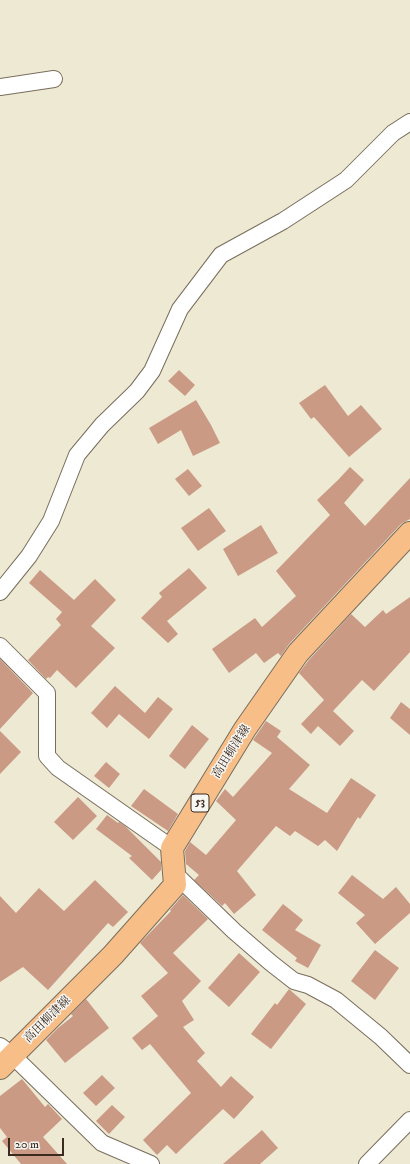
<!DOCTYPE html>
<html>
<head>
<meta charset="utf-8">
<style>
  body { margin:0 }
  #map { position:relative; width:410px; height:1164px; overflow:hidden; background:#ede9d3; font-family:"IM FELL DW Pica",serif }
  canvas { display:block }
  .scale { position:absolute; left:8px; top:1138px; width:56px; height:18px; box-sizing:border-box; border:2px solid #3b2a1e; border-top:0; padding-left:5px; font-size:12px; line-height:14px; white-space:nowrap; color:#3b2a1e; -webkit-text-stroke:3px #f6f6f2; paint-order:stroke }
</style>
</head>
<body>
<div id="map">
<canvas width="410" height="1164"></canvas>
<div class="scale">20 m</div>
</div>
<script>
const c = document.querySelector('canvas').getContext('2d');
c.lineJoin = 'round';
function paint(path, color) {
  c.fillStyle = color;
  c.fill(path, 'evenodd');
}
function stroke(path, color, width, dash) {
  c.strokeStyle = color;
  c.lineWidth = width;
  c.lineCap = dash ? 'butt' : 'round';
  c.setLineDash(dash || []);
  c.stroke(path);
}
function label(font, color, halo, rows, align = 'center') {
  c.font = font + ' "IM FELL DW Pica","Noto Serif JP",serif';
  c.lineWidth = 3;
  c.setLineDash([]);
  c.textBaseline = 'middle';
  c.strokeStyle = halo;
  c.fillStyle = color;
  for (const [text, x, y, turn = 0] of rows) {
    c.save();
    c.translate(x, y);
    c.rotate((+turn || 0) * Math.PI / 180);
    c.textAlign = isNaN(turn) ? turn : align;
    if (halo) c.strokeText(text, 0, 0);
    c.fillText(text, 0, 0);
    c.restore();
  }
}
paint(new Path2D(`
  M179 370 195 385 185 396 168 381Z
  M325 385 348 416 361 405 382 429 349 457 314 417 311 419 299 403Z
  M196 400 211 425 220 443 193 456 181 430 158 444 149 428Z
  M350 467 364 480 344 503 365 526 410 478V519L401 524 289 644 281 656 278 653 264 663 256 653 229 673 212 649 255 618 262 627 296 596 276 571 330 515 317 500 338 480Z
  M188 469 202 486 189 496 175 479Z
  M209 508 226 531 198 551 181 528Z
  M261 525 278 553 238 576 223 549Z
  M189 568 207 588 167 621 178 634 168 643 141 618 162 597 159 593Z
  M40 570 74 600 95 579 116 600 91 626 115 648 76 688 57 670 50 678 48 677 46 679 28 660 61 625 56 619 62 612 29 583Z
  M410 597V652L374 691 362 680 333 711 354 731 340 746 318 726 311 734 301 724 324 700 299 673 308 661 351 614 365 627 383 610 386 614Z
  M0 659 33 693 0 729Z
  M115 686 145 713 158 697 173 709 149 739 119 714 107 728 91 713Z
  M401 702 410 709V735L390 718Z
  M266 721 281 731 277 737 310 765 289 789 327 813 351 778 376 795 360 819 358 817 337 851 325 840 318 846 295 831 290 836 276 826 237 871 256 895 234 914 225 903 222 906 194 880 199 875 186 864 185 851 190 842 206 855 236 820 216 801 225 789 233 797 272 753 253 740Z
  M192 725 209 739 185 769 169 756Z
  M0 731 21 752 0 774Z
  M106 762 120 774 109 788 94 776Z
  M144 789 178 814 168 831 131 806Z
  M78 797 97 816 73 840 54 822Z
  M107 815 118 823 119 822 125 826 161 862V870L152 880 129 858 132 856 96 829Z
  M352 875 383 899 396 887 410 904V913L375 944 356 923 365 915 338 893Z
  M95 880 128 912 113 927 108 923 48 990 23 967 0 982V896L16 913 39 888 64 911Z
  M183 895 208 919 173 953 201 981 182 1001 194 1020 183 1027 205 1053 197 1061 221 1087 231 1076 254 1097 234 1119 223 1109 176 1154 167 1145 157 1155 143 1140 191 1093 150 1044 142 1050 132 1038 158 1016 141 996 168 973 140 943 171 911 170 910Z
  M283 904 303 920 295 930 321 945 308 968 295 961 297 958 262 930Z
  M375 950 399 968 375 1000 351 981Z
  M239 953 260 972 229 1007 208 988Z
  M289 989 306 1004 271 1049 251 1034 275 1003 277 1005Z
  M86 999 109 1028 65 1063 46 1040 58 1028 73 1016 71 1014Z
  M102 1075 115 1088 96 1106 83 1093Z
  M22 1079 45 1107 48 1104 62 1119 43 1137 67 1164H21L2 1141 7 1137 0 1128V1096Z
  M112 1105 125 1117 109 1134 96 1121Z
  M262 1130 278 1148 260 1164H223Z`), '#ca9a85');
const street = new Path2D(`
  M0 87 54 79
  M0 592 29 556 51 521 77 455 102 425 137 391 152 371 180 309 221 255 283 221 346 180 393 133 410 122
  M0 646 47 693V756L58 768 172 848
  M174 873 234 931 271 963 294 981 308 985 336 1000 381 1037 410 1065
  M0 1046 12 1055 102 1143 151 1164
  M367 1164 410 1120`);
const primary = new Path2D(`
  M0 1068 113 955 175 885 172 848 245 729 298 653 410 533`);
stroke(street, '#796d5d', 18);
stroke(primary, '#796d5d', 24);
stroke(street, '#fff', 16);
stroke(primary, '#f7be88', 22);
for (const [x, y, w] of [
  [200,803,18]
]) {
  const box = new Path2D();
  box.roundRect(x - w / 2, y - 9, w, 18, 3);
  c.fillStyle = '#f6f6f2';
  c.fill(box);
  stroke(box, '#3b2a1e', 1);
}
label('bold 11px', '#3b2a1e', null, [
  ["53",200,803]
]);
label('12px', '#3b2a1e', '#f6f6f2', [
  ["高田柳津線",232,752,-58],
  ["高田柳津線",48,1020,-45]
]);
</script>
</body>
</html>
